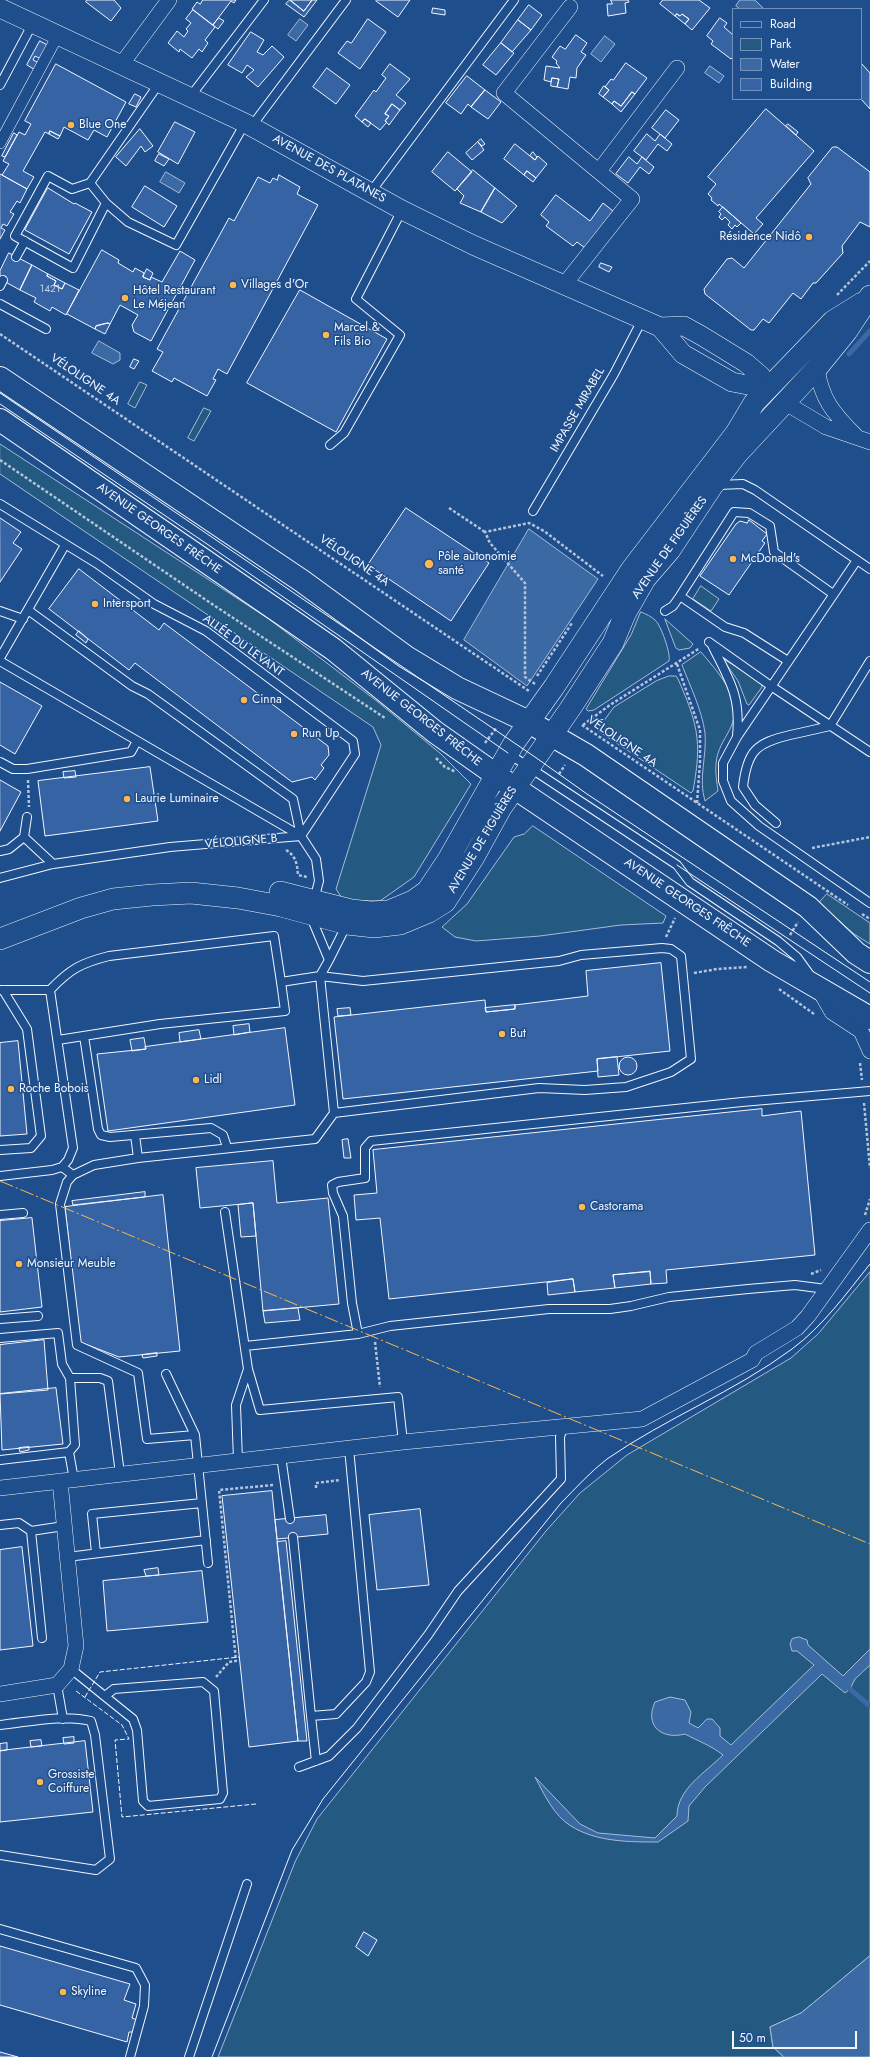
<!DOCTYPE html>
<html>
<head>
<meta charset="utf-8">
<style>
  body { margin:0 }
  #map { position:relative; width:870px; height:2057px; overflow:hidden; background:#1f4e8c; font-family:Jost,sans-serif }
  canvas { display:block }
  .legend { position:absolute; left:732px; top:8px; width:130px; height:92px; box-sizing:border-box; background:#1f4e8c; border:1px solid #7391ba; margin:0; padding:5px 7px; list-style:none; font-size:12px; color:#f2f6ff }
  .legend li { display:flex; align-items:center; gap:8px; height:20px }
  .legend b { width:20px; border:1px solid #7391ba }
  .scale { position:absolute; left:732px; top:2031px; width:125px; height:18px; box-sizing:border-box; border:2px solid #f2f6ff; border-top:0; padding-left:5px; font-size:12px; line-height:14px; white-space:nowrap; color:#f2f6ff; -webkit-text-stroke:3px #1f4e8c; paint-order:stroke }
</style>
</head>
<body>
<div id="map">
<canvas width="870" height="2057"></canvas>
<ul class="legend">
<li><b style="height:5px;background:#1f4e8c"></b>Road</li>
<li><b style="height:11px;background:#245a82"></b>Park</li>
<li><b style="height:11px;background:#3b69a3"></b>Water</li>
<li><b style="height:11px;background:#3563a3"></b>Building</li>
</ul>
<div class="scale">50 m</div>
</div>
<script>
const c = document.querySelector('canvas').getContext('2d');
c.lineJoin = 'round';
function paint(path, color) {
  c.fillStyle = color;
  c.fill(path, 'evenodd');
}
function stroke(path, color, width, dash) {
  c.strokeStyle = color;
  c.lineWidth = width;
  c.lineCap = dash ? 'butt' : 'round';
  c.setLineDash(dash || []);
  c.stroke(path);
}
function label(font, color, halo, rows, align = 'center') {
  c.font = font + ' Jost,sans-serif';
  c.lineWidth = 3;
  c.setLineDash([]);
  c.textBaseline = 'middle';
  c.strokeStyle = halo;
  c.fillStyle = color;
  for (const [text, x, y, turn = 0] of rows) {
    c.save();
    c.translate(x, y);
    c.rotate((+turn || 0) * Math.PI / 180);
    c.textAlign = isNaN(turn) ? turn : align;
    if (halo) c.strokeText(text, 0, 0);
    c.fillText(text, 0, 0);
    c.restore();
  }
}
const green = new Path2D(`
  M140 382 147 385 135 408 128 404Z
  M204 408 211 411 194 441 188 438Z
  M0 444 269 619 378 702 441 754 471 784 414 877 380 901H344L336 889 381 745 373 727 0 474Z
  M701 586 719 599 711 611 693 599Z
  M641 612C646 614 652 617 655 620 661 625 671 654 669 661L594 710 588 711 586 709 631 635Z
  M665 619 693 644 690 648 679 650 676 648Z
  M701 652C711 664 723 677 730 692 745 727 718 735 716 764 715 773 717 783 718 791L705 801C698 779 707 756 705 733 702 710 690 686 682 665Z
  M722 658 762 683V687L749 705 747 704 738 681Z
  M669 676H676L678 679C686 697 695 718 697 738 699 755 696 774 693 791L691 793 597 730 614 707 656 681Z
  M533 826 666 916 663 923 621 925 540 936 476 941 455 937 442 927 467 904 514 837 524 834Z
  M827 894 870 923V944L854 934 819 903Z
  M870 1272V1956L801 2013 770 2027 773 2047 784 2057H218L295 1862 317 1819 546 1531 580 1493 627 1455 791 1358 818 1334Z`);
paint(green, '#245a82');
stroke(green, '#a8bbd7', 1);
const water = new Path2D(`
  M740 0H755L764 9H740L736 6Z
  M300 19 308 25 296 41 288 35Z
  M605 36 615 44 601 62 591 54Z
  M710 66 724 76 719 83 705 73Z
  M166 172 185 183 179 193 160 182Z
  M99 341 120 353V360L113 364 92 353Z
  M529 529 598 579 527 686 464 640Z
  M799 1637 807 1640 808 1645 843 1676 870 1649V1665L855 1679 850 1689 845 1693 822 1674 705 1787 689 1806 688 1821 658 1842C630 1842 596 1842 571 1826 554 1816 544 1794 535 1777L580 1824 598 1833 655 1838 677 1816C677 1789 705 1773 723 1755 712 1746 698 1741 685 1734 662 1740 644 1726 655 1702L670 1697 685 1700 691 1712 689 1723 698 1728 707 1719H712L720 1728V1736L731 1745 814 1665 797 1651H792L790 1644 792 1639Z
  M870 1956V2057H784L773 2047 770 2027 801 2013Z`);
paint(water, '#3b69a3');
stroke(water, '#a8bbd7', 1);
stroke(new Path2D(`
  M849 354 870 331
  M850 1689 870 1706`), '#3b69a3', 5);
const building = new Path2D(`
  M87 0H114L121 8 111 21 86 2Z
  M203 0H236L234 3 231 1 213 25 192 9 197 2 200 4Z
  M290 0H312L304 11Z
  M290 0 304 11 312 0H317L304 17 286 4Z
  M377 0H410L398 17 376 1Z
  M611 0H628L629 2 625 3 626 13 608 16 607 4H612Z
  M663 0H699L710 8 692 30 685 24 689 19 682 14 680 16 677 14 675 16 660 4Z
  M529 5 542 15 531 30 518 20Z
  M433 8 445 10V15L432 13Z
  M193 10 215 27 205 40 208 43 202 52 199 49 192 58 180 49 179 52 168 43 177 31 184 37 188 31 186 29 191 23 186 19Z
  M677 14 680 16 682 14 689 19 685 24 675 16Z
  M219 18 224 21 218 29 213 25Z
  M720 18 727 23 724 27 733 35V57L731 59 711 44 713 41 707 36Z
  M368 19 386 32 360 69 338 53 347 41 351 43Z
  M518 20 531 30 512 52 501 43Z
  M251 32 264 40 257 52 263 55 272 46 284 57 258 87 246 77 254 70 247 65 242 73 228 65Z
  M576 35 587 43 581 52 586 55 577 68 576 78 570 77 568 89 557 87 559 79 552 78 551 82 544 80 546 66 560 68 556 63 557 61 552 57 560 46 565 49Z
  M40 41 51 47 43 60 35 56 33 60 41 64 37 71 27 65Z
  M501 43 514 53 496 75 483 65Z
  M626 63 647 78 635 94 632 92 621 106 614 101 612 104 603 97 609 90 605 87 611 79 613 80Z
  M861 63 870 73V109L861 99Z
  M56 64 126 102 107 137 94 130 88 140 64 127 60 136 50 131 49 134 45 132 23 171 34 177 27 189 2 175 9 164 3 161 19 132 25 135 31 124 25 121Z
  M390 64 410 79 396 95 406 103 400 110 392 104 385 114 389 116 385 121 387 122 380 130 365 119 362 122 355 116 374 90 376 92 386 78 382 75Z
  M327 68 350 85 336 104 313 87Z
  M467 76 485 90 471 107 468 104 461 114 446 103Z
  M552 78 559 79 557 87 551 86Z
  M604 86 609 90 603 97 599 94Z
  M485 90 501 102 488 119 471 107Z
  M632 92 635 94 621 112 612 104 614 101 621 106Z
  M135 94 141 97 136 107 129 104Z
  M392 104 400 110 389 125 385 121 389 116 385 114Z
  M766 109 814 151 756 218 763 224 754 234 719 204 718 206 711 200 712 198 708 194 716 184 708 177Z
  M666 110 679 120 665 138 652 128Z
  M365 119 371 123 368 127 362 122Z
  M175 122 195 132 178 164 158 152Z
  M788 124 798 132 796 135 786 126Z
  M140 129 153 146 145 152 141 146 126 166 116 157Z
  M50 131 60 136 58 139 49 134Z
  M14 133 17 135 5 157 2 156Z
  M647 134 655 141 660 134 672 144 667 151 658 144 646 160 634 151Z
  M481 139 485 144 482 146 478 142Z
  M478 142 484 150 472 160 466 153Z
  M515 144 535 160 538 156 547 164 536 178 527 171 524 175 504 159Z
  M833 147H837L870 172V227L860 222 842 246 843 253 816 283H813L801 299 793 293 769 323 763 319 754 330H751L705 294 704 289 727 259 732 258 744 268 811 184 808 178Z
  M448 152 472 172 455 191 432 172Z
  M533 152 537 157 535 160 530 156Z
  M159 154 169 159 164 166 155 161Z
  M629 157 637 164 642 157 654 167 649 174 640 167 628 183 616 174Z
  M473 170 495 188 481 212 460 203 464 196 457 189Z
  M527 171 536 178 533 182 524 175Z
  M0 174 27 189 20 203 17 201 10 212 14 214 7 226 3 224 1 228 5 230 0 239Z
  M279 175 300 187 297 194 318 205 227 374 218 369 213 379 216 380 207 396 174 378 172 382 152 371 163 352 157 349 229 218 234 221 258 177 270 183 273 178 277 180Z
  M145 186 177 206 164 227 132 207Z
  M48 188 74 204 75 203 92 212 69 254 25 230Z
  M495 188 517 206 502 223 481 212Z
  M556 195 590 221 603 203 613 211 585 248 577 242 573 246 546 226 549 222 541 215Z
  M723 207 741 223 737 227 735 225 732 229 728 225 730 222 725 217 722 220 719 217 721 214 719 212Z
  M102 250 119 260 118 263 133 272 135 268 144 273 143 277 150 280 151 277 162 282 180 251 195 260 151 341 134 332 132 325 138 315 120 305 110 324 108 323 96 326 95 329 67 314Z
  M9 253 32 265 20 290 0 279V271Z
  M601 263 612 267 609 272 599 267Z
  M32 265 48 274 47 276 56 281 54 285 62 289 65 283 79 290 66 315 52 307 50 311 34 302 36 298 20 290Z
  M147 269 153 273 150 280 143 277Z
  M48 274 65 283 62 289 54 285 56 281 47 276Z
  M300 290 387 339 336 432 247 383Z
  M108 323 110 324 105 334 95 329 96 326Z
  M134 359 139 361 134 369 130 367Z
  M406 508 489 563 451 621 368 565Z
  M0 518 21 532 13 543 22 549 0 582Z
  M749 520 767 534 762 541 765 543 729 595 700 576 736 524 740 521 747 523Z
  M79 569 159 630 164 623 328 746 329 755 321 765 324 768 315 780 312 777 292 782 135 663 129 670 49 609Z
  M79 631 88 639 86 643 76 635Z
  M0 682 42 706 15 754 0 745Z
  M150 767 158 821 45 836 38 781Z
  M75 771 76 777 64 778 63 772Z
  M0 780 21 792 0 831Z
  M661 963 670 1051 597 1059 598 1071 343 1099 334 1017 485 1000 486 1012 515 1009V1005L588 996 586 971Z
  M515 1005V1009L486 1012 485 1008Z
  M350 1008 351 1015 338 1016 337 1009Z
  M249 1024 250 1032 234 1035 233 1026Z
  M285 1028 295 1105 108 1131 97 1054 146 1049 145 1047Z
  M199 1030 201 1039 180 1042 179 1033Z
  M144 1038 146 1049 132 1051 130 1040Z
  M18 1041 27 1134 0 1136V1043Z
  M617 1057 619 1075 598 1077 597 1059Z
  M619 1066a9 9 0 1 1 18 0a9 9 0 1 1-18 0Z
  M762 1109V1116L801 1111 815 1255 666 1270 667 1283 651 1284 650 1271 613 1275 615 1288 575 1292 573 1279 389 1299 380 1218 356 1220 354 1195 377 1193 373 1150Z
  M348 1139 351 1158H344L342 1140Z
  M273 1161 277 1203 328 1198 339 1304 263 1311 253 1203 200 1208 196 1168Z
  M145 1192V1197L73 1205 72 1201Z
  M163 1195 180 1351 119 1357 80 1342 65 1207Z
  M253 1203 256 1236 241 1237 238 1205Z
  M32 1218 42 1307 0 1312V1221Z
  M650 1272 651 1284 615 1288 613 1275Z
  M573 1279 575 1292 548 1295 547 1283Z
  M298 1308 300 1320 265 1323 263 1311Z
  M44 1340 48 1390 0 1394V1345Z
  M157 1353V1356L143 1358 142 1355Z
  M56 1388 63 1444 2 1450 0 1394Z
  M29 1447V1450L20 1452 19 1448Z
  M272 1491 298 1741 249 1747 222 1496Z
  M420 1509 429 1585 377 1590 369 1515Z
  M326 1515 328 1534 277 1539 275 1520Z
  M286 1541 307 1741H298L277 1542Z
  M22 1547 33 1646 0 1650V1550Z
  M158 1568 159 1575 146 1576 144 1570Z
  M202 1571 208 1622 107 1631 103 1581Z
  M74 1737V1743L64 1744 63 1738Z
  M41 1740 42 1746 31 1747 30 1741Z
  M85 1741 93 1812 0 1822V1751Z
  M7 1743V1750L0 1751V1744Z
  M364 1932 377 1940 368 1956 356 1947Z
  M0 1946 130 1984 124 2000 136 2004 132 2018 137 2020 134 2032H129L127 2042 0 2005Z
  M0 2052 18 2057H0Z`);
paint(building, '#3563a3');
stroke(building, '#f2f6ff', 1);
const service = new Path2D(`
  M160 82 90 183 106 203 128 222 176 245 245 123
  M0 85 33 23
  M190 97 264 0
  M251 127 346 0
  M90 183 72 189 48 176 15 236 73 268 106 203
  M370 193 514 0
  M16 257 25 241
  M0 286 3 280
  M0 304 46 329
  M330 445 344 433 400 335 356 299 402 210
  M718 485 743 484 755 490 870 569
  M0 504 96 563 154 604 206 631 353 741 355 754 301 836
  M533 511 614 374 642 320
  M857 560 737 737 723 763V781L731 801 759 826 870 903
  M680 596 725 627 744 633 788 661
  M28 610 132 686 148 694 293 799 301 836 316 859 319 881 314 900
  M0 611 23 619
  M665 611 673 606 680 596 734 512 749 513 770 526 774 552 833 594
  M709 642 771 686 870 752
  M712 645C729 680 741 695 737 736
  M0 658 65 545
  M0 661 301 836
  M509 754 677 865 690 882 778 941 797 957 810 975
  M0 762 13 769H27L131 752 137 741
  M776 823 755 805 743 787C747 751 756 743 790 735 804 732 817 729 830 726L870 661
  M24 837 53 864
  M0 851 9 849 24 837 27 817
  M0 878 53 864 170 847 301 836
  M311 917 329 960 347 924
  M0 990H50C70 969 81 963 109 956L274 936 281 982 320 976 363 981 559 961 581 955 662 948 671 949 681 956 691 1059 671 1072 626 1087 585 1090 539 1088 334 1113
  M50 990 73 1148 68 1160 62 1167
  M84 1036 98 1129 101 1135 110 1137 211 1128 223 1135 227 1147
  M58 1040 160 1024 285 1011 281 982
  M135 1135 138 1158
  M0 1150 31 1148 41 1136 27 1029 3 990
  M73 1175 67 1182 60 1204 77 1345 138 1373 147 1439 195 1435
  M0 1176 52 1170 62 1167 73 1175 94 1165 138 1158 315 1139 334 1113 320 976 329 960
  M225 1212 248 1369 260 1410 398 1397 403 1442
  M0 1215 23 1213
  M0 1319 38 1316
  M358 1334 352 1303 343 1216 333 1193 332 1185 338 1182 365 1178V1148L371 1141 742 1102 870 1091
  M0 1338 58 1333 62 1364 70 1378 75 1445 69 1452 0 1460
  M245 1346 358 1334 390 1326 549 1309H610L631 1306 669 1297 748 1289 795 1285 826 1289
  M166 1374 195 1435 208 1563
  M70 1378H100L108 1381 120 1474
  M69 1452 74 1480
  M281 1456 290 1519
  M238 1461 236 1405 248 1369
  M0 1525 19 1523 31 1531
  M293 1537 311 1716 336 1714 366 1682 370 1672 349 1448
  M96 1553 92 1514 202 1503
  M67 1557 206 1540
  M42 1638 31 1531 64 1526
  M71 1669 133 1719 137 1730 143 1801 148 1806 220 1799 223 1793 214 1691 203 1682 114 1689 105 1696
  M57 1685 63 1719
  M311 1716 316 1761
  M0 1725C29 1722 62 1714 91 1721L95 1735 110 1859 96 1870 0 1855
  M299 1767 329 1756 357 1728 428 1635 458 1591 561 1479 560 1437 563 1427
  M0 1929 136 1968 145 1985 144 2006 130 2057
  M189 2057 247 1884`);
const pedestrian = new Path2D(`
  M0 143 58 35`);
const minor = new Path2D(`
  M121 65 169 0
  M599 171 677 68
  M564 285 632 199 504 93 570 7
  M817 368C821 399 834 414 856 436
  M784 402 826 427 870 442
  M819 989 832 1012 861 1031 870 1051
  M0 1488 403 1442 642 1419 752 1360 756 1353 797 1328 808 1316 870 1230
  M0 1694 57 1685 71 1669 76 1646 60 1481`);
const tertiary = new Path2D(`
  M0 8 245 123 402 210 473 245 660 327 683 354 732 382 768 389
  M660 327 684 326 702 336 746 363 761 376 768 389`);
const secondary = new Path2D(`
  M280 892 351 910 371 912 389 911 413 901 427 891 449 858 514 743 554 687 631 570 736 433 754 403 833 321 862 303
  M0 939 81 908 113 899 152 895 191 893 238 898 281 906 347 924 374 927 400 924 429 912 445 902 474 857 501 808 570 709 613 643 625 614 645 579 670 550 713 485 738 453 817 368 847 331 870 296`);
const primary = new Path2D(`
  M0 378 302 581 406 657 457 688 529 722 586 755 808 907 856 953 870 962
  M0 420 333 649 435 732 506 782 772 961 870 1018`);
stroke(service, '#f2f6ff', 10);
stroke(pedestrian, '#f2f6ff', 12);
stroke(minor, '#f2f6ff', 16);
stroke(tertiary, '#f2f6ff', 20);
stroke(secondary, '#f2f6ff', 22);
stroke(primary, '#f2f6ff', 24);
stroke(new Path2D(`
  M837 295 870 261
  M0 334 529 691
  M0 460 209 602 385 718
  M449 508 485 532
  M677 664 700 730V762L697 803
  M537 676 572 623
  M535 684 525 677V583L490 543 485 532 529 523 544 531 603 576
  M582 725 848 905
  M583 725 610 705 700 648
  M485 743 497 727
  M436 758 445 767 456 772
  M559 774 565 765
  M28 780 29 807
  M812 848 870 837
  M286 850C296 856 297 864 298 875L307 877
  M862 914 870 919
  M790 935 798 922
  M666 937 675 918
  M694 973 717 969 748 967
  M779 989 814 1014
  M860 1063 862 1080
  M864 1103 870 1168
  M865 1215 870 1199
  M811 1274 821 1270
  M375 1342 380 1387
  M316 1488V1483L340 1480
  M216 1677 229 1662 236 1661 219 1490 274 1485`), '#b3c4dc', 2.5, [3, 2]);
stroke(service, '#1f4e8c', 8);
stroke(pedestrian, '#1f4e8c', 11);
stroke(minor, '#1f4e8c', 15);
stroke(tertiary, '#1f4e8c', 19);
stroke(secondary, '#1f4e8c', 21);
stroke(primary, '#1f4e8c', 22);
stroke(new Path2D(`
  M0 393 535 757 587 794 870 982
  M0 404 207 544 508 753
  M677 865 870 993
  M212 2057 292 1850 323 1799 561 1503C576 1488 590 1472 607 1459 666 1418 734 1392 792 1349 823 1326 846 1294 870 1264`), '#f2f6ff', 1);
stroke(new Path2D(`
  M76 1691 122 1725 129 1739 115 1740 122 1817 256 1804
  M85 1697 100 1672 239 1657`), '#f2f6ff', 1, [5, 2]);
stroke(new Path2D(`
  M0 1181 870 1544`), '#ffb74d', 1, [14, 3, 2, 3]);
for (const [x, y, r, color] of [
  [71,125,4,"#ffb74d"],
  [809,237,4,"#ffb74d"],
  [233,285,4,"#ffb74d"],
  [125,298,4,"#ffb74d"],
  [326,335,4,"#ffb74d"],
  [733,559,4,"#ffb74d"],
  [429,564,5,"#ffb74d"],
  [95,604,4,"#ffb74d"],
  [244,700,4,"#ffb74d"],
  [294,734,4,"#ffb74d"],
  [127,799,4,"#ffb74d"],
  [502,1034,4,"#ffb74d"],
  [196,1080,4,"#ffb74d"],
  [11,1089,4,"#ffb74d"],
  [582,1207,4,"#ffb74d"],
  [19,1264,4,"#ffb74d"],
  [40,1782,4,"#ffb74d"],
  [63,1992,4,"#ffb74d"]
]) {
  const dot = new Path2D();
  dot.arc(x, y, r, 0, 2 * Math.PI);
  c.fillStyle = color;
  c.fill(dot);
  stroke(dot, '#1f4e8c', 1.5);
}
label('10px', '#c3d1e8', null, [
  ["1421",50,290]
]);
label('12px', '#f2f6ff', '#1f4e8c', [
  ["Blue One",79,125],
  ["Résidence Nidô",801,237,"right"],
  ["Villages d'Or",241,285],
  ["Hôtel Restaurant",133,291],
  ["Le Méjean",133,305],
  ["Marcel &",334,328],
  ["Fils Bio",334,342],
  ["Pôle autonomie",438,557],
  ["santé",438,571],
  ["McDonald's",741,559],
  ["Intersport",103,604],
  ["Cinna",252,700],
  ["Run Up",302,734],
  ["Laurie Luminaire",135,799],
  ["But",510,1034],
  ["Lidl",204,1080],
  ["Roche Bobois",19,1089],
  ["Castorama",590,1207],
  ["Monsieur Meuble",27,1264],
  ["Grossiste",48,1775],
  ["Coiffure",48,1789],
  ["Skyline",71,1992]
], 'left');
label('12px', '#f2f6ff', '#1f4e8c', [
  ["AVENUE DES PLATANES",329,169,29],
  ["VÉLOLIGNE 4A",85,380,34],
  ["IMPASSE MIRABEL",578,410,-60],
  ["AVENUE GEORGES FRÊCHE",159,529,35],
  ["AVENUE DE FIGUIÈRES",670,548,-55],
  ["VÉLOLIGNE 4A",354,561,34],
  ["ALLÉE DU LEVANT",243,646,36],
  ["AVENUE GEORGES FRÊCHE",421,718,38],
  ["VÉLOLIGNE 4A",622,742,34],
  ["AVENUE DE FIGUIÈRES",483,840,-59],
  ["VÉLOLIGNE B",241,842,-5],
  ["AVENUE GEORGES FRÊCHE",687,903,34]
]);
</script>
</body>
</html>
